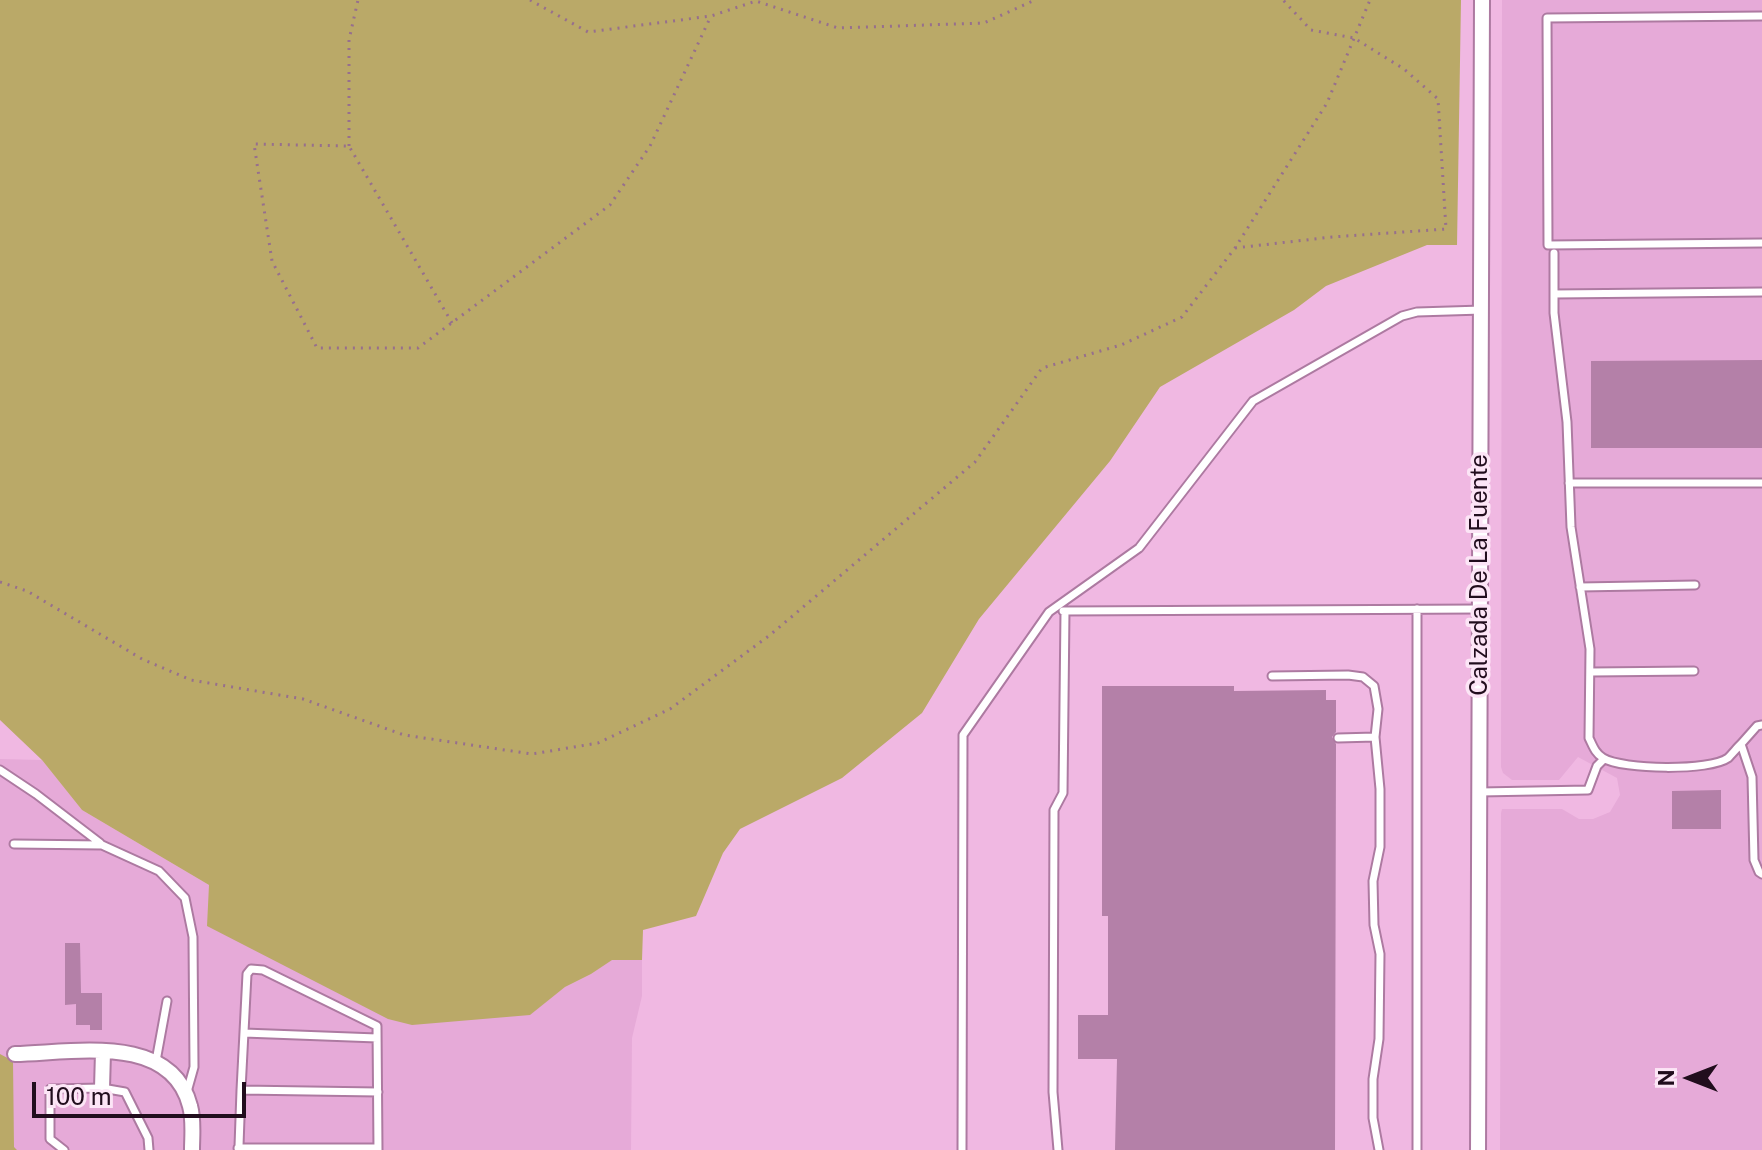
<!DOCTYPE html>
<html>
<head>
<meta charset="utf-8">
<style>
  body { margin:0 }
  #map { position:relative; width:1762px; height:1150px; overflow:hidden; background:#f0b8e2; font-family:"Public Sans",sans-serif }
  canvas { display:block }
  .north { position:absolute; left:1650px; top:1038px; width:80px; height:80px; -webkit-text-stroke:6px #fce5f6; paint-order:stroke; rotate:270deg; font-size:22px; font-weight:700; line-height:32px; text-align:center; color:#210d1d }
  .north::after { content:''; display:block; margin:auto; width:28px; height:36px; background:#210d1d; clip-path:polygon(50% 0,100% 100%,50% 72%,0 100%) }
  .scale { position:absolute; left:32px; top:1082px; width:214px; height:36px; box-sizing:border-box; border:4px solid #210d1d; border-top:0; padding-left:10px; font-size:24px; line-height:28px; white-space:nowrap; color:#210d1d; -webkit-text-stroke:6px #fce5f6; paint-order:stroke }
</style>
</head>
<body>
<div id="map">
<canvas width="1762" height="1150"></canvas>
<div class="north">N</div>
<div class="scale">100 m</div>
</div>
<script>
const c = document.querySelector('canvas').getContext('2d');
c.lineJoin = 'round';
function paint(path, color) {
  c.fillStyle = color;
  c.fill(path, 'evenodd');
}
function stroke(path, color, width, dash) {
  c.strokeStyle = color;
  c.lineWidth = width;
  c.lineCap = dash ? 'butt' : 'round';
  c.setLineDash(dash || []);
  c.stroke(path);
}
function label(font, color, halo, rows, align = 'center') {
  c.font = font + ' "Public Sans",sans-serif';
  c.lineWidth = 7;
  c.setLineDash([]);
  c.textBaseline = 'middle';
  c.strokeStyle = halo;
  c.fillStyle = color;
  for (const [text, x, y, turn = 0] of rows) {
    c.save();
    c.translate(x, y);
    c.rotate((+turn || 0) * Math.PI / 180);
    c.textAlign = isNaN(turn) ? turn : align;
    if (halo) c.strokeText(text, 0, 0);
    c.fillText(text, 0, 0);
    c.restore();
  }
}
paint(new Path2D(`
  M1502 0H1762V1150H1500L1501 813 1502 809H1562L1579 819H1593L1610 812 1620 795 1617 778 1578 757 1559 780H1512L1503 773 1501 767Z
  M0 759 42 760 82 810 209 885 529 1015 565 987 591 974 612 959 642 960V996L632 1038 631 1150H0Z`), '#e6aad8');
paint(new Path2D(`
  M0 0H1461L1457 245H1427L1326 286 1294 310 1160 387 1110 461 979 619 922 713 842 778 740 829 723 853 696 916 643 930 642 960H612L591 974 565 987 530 1015 412 1025 388 1019 207 926 209 885 82 810 42 760 0 720Z
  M0 1054 13 1061 14 1147 17 1150H0Z`), '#baa968');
paint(new Path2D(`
  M1762 360V448H1591V361Z
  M1102 686H1234V691L1326 690V700H1336V732L1332 737 1336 744 1335 1150H1115L1117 1059H1078V1015H1108V916H1102Z
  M1721 790V829H1672V791Z
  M65 943H80L81 993H102V1030H90V1025H76V1004L65 1005Z`), '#b480a8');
const lane = new Path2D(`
  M1762 16 1547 18 1548 245 1762 243
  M1554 253V313L1567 422 1571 527 1590 649 1589 738C1593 746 1595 753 1603 758 1623 770 1710 771 1728 758 1732 754 1737 748 1741 744
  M1554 294 1762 292
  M1569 483H1762
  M1580 587 1695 585
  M1063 611 1480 609
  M1591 672 1694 671
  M1272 676 1348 675 1363 677 1374 686 1378 709 1375 737 1380 789V847L1373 881 1374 925 1380 954 1379 1039 1373 1079V1118L1379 1150
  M1762 725 1757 726 1741 744 1752 777 1754 860 1759 872 1762 874
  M1338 738 1375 737
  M0 770 36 794 100 843
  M1480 792 1588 790 1597 766 1604 759
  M14 844 102 845 159 871 185 898 193 937 194 1067 187 1092
  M244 1033 377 1038
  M156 1061 167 1001
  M241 1090 247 974 251 969 263 970 377 1026 378 1150
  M239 1146 241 1090 378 1092
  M238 1148H378
  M64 1150 50 1139V1089L102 1088 125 1092 148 1138 149 1150
  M962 1150 963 735 1049 612 1139 548 1253 401 1402 316 1417 312 1482 310
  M1058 1150 1053 1092 1054 810 1063 793 1065 611
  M1417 1150V609`);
const street = new Path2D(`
  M15 1054C72 1053 171 1032 190 1106 194 1120 192 1136 192 1150
  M102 1088 103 1052
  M1478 1150 1482 0`);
stroke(lane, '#ad7aa1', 11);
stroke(street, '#ad7aa1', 18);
stroke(new Path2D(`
  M530 0 588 32 711 16 756 1 838 28 984 23 1035 0
  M349 146V40L358 0
  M1235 248 1332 237 1446 229 1438 99 1404 69 1354 38 1311 30 1283 0
  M452 323 349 146 254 144 272 261 317 348H418L610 205 650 146 711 16
  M0 582 27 591 142 659 191 680 303 699 404 735 532 754 598 743 670 709 770 635 975 462 1042 368 1121 345 1182 317 1235 248 1327 103 1370 0`), '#976f8d', 3, [2, 6]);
stroke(lane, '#fff', 7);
stroke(street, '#fff', 14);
label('24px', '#210d1d', '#fce5f6', [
  ["Calzada De La Fuente",1480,575,-90]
]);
</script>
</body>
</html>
